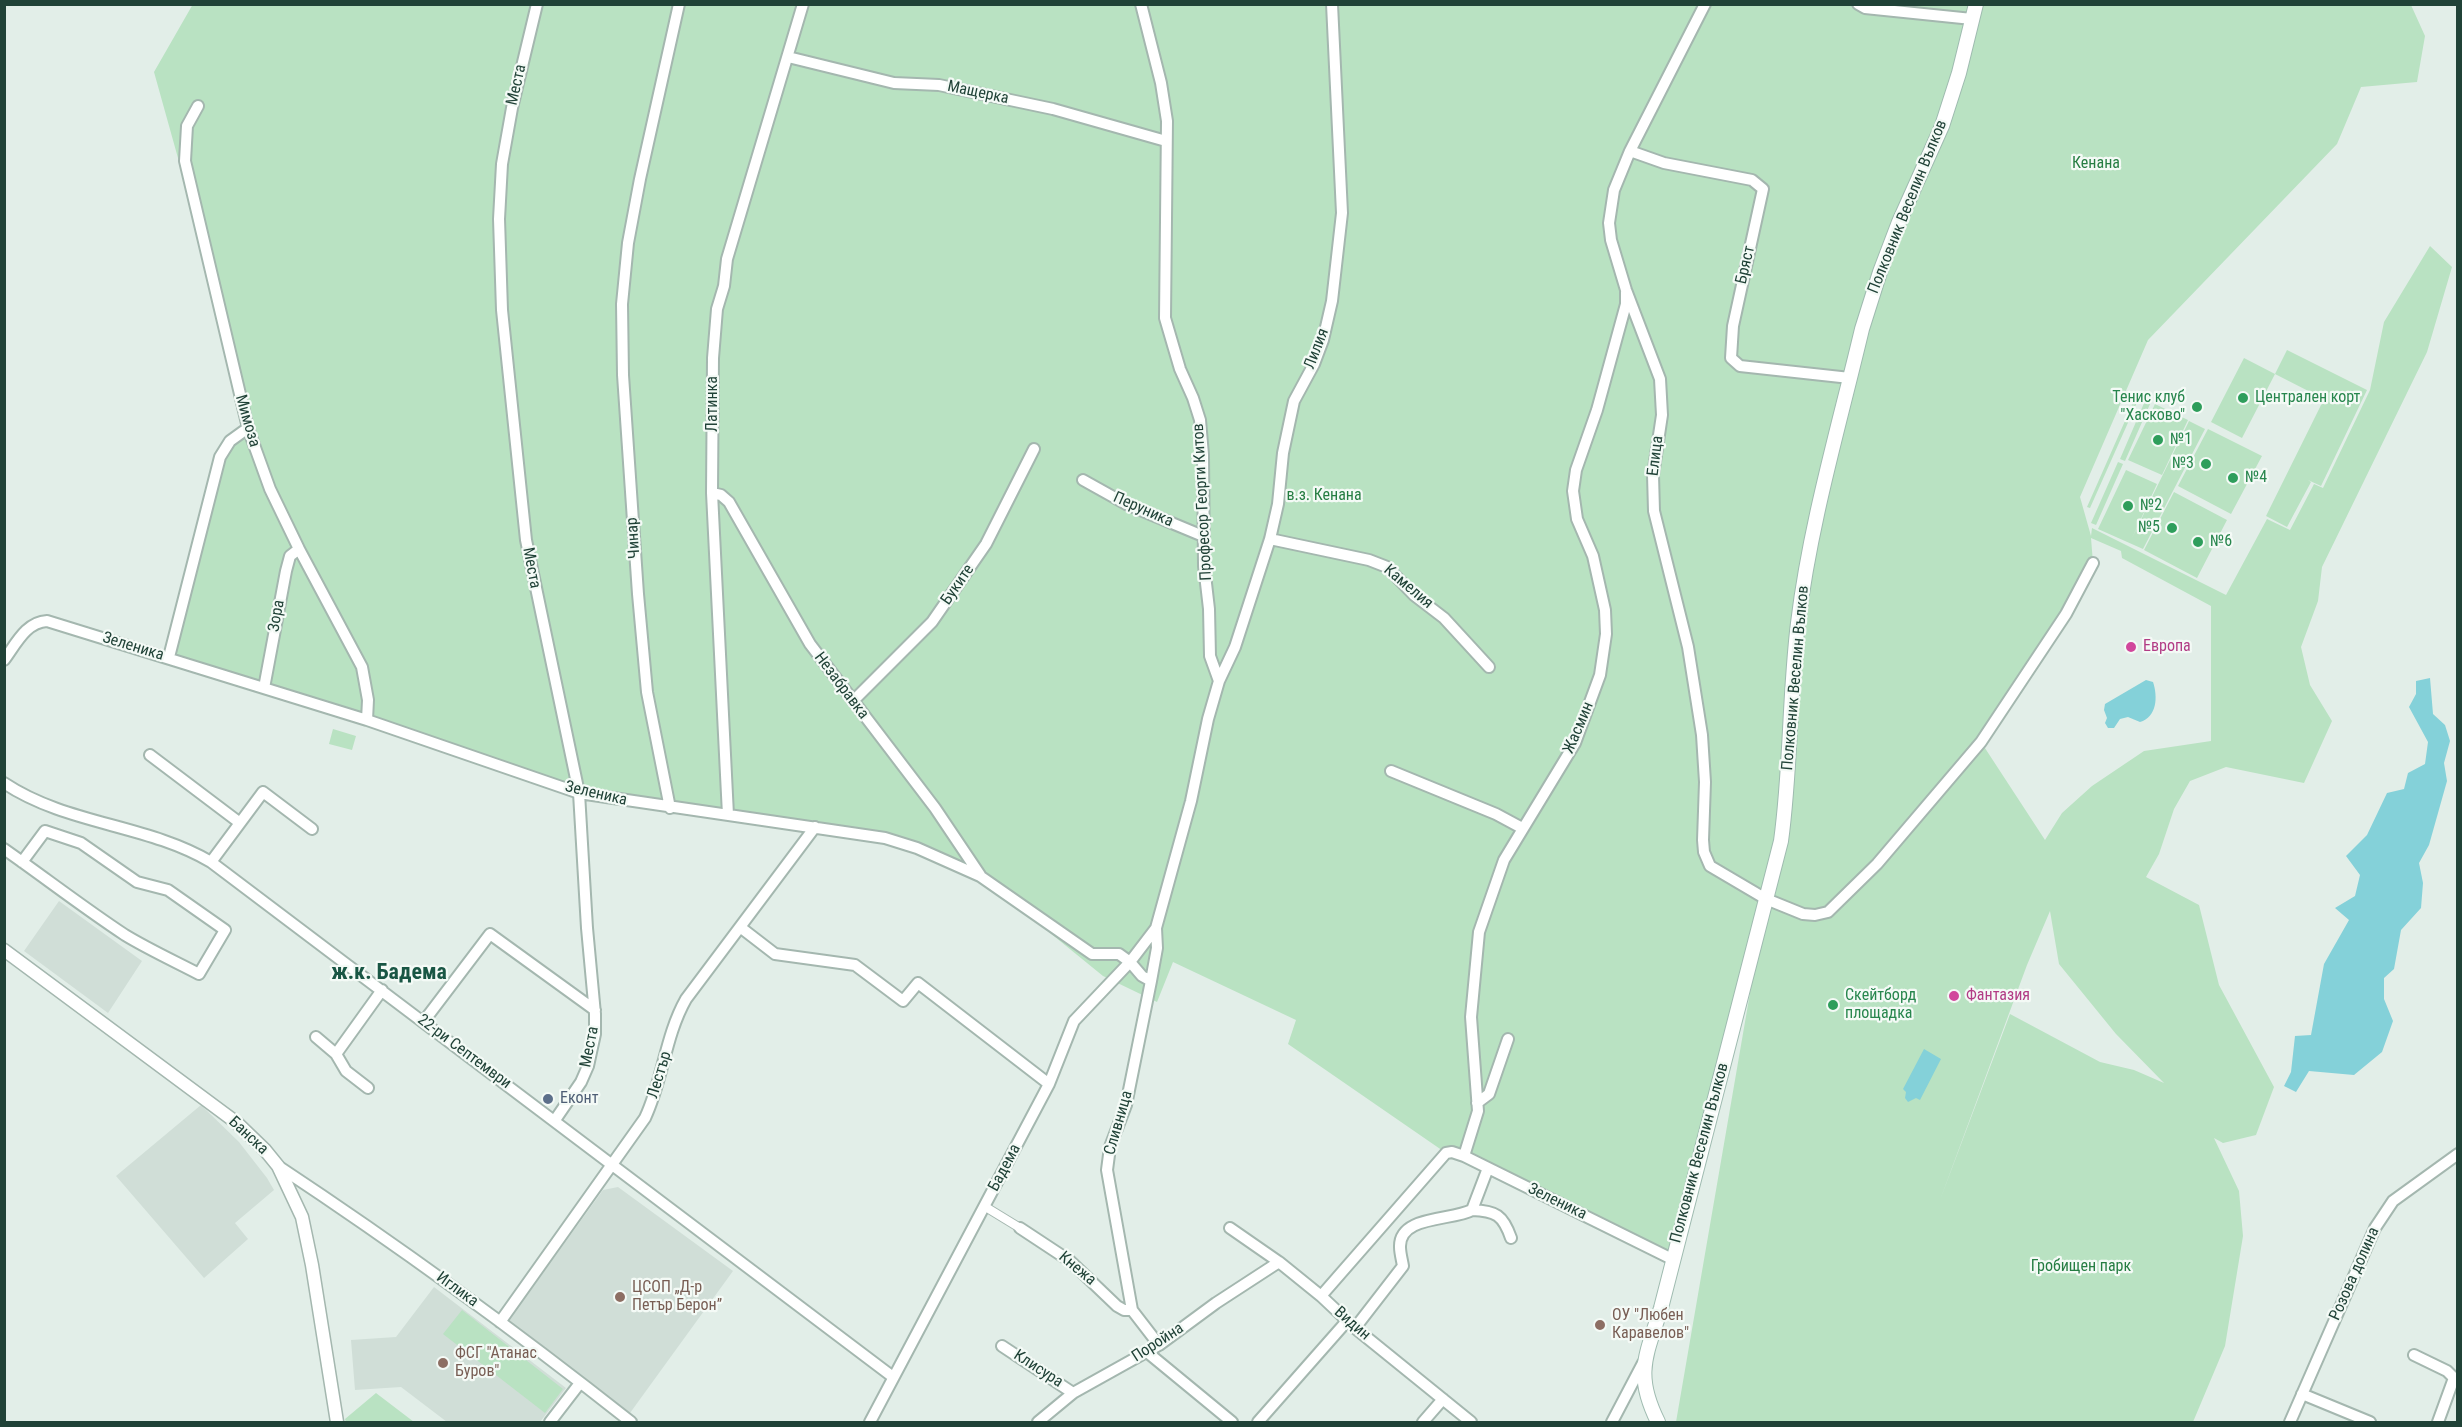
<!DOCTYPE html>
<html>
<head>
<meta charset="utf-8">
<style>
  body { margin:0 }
  #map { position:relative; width:2462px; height:1427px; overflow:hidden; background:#e2eee8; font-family:"Roboto Condensed",sans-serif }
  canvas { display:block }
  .frame { position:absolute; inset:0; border:6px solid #204237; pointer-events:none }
</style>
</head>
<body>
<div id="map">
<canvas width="2462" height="1427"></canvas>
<div class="frame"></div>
</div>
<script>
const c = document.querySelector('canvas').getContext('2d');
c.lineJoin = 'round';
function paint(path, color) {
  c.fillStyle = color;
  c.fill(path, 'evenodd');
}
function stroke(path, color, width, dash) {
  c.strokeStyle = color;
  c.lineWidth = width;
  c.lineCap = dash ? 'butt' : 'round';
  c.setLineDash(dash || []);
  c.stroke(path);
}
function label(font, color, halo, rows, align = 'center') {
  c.font = font + ' "Roboto Condensed",sans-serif';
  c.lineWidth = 4.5;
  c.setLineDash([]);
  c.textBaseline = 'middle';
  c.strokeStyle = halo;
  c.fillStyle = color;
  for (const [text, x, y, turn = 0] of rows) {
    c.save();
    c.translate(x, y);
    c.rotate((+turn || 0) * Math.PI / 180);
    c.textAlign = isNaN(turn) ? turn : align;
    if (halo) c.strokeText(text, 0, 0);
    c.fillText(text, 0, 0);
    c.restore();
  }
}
paint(new Path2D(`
  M59 901 142 961 108 1013 24 951Z
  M201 1105 239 1142 267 1178 274 1190 235 1223 248 1239 204 1278 116 1176Z
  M618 1187 733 1271 630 1413 506 1324 603 1190Z
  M434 1287 566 1388 540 1422H447L401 1387 355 1390 351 1340 396 1337Z`), '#d0ded7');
paint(new Path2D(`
  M193 4 2411 5 2425 36 2417 82 2361 87 2337 144 2148 340 2080 497 2091 536 2092 528 2226 595 2267 519 2290 530 2314 484 2323 488 2370 390 2384 322 2430 246 2452 267 2427 352 2322 567 2318 601 2301 647 2310 685 2332 721 2304 783 2226 767 2190 781 2174 809 2159 854 2146 877 2199 905 2219 985 2274 1087 2256 1135 2223 1143 2214 1138 2239 1191 2243 1236 2225 1346 2193 1422H1676L1765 906 1672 1259 1446 1153 1288 1044 1296 1020 1173 962 1157 1002 1103 976 980 876 917 848 579 793 169 657 218 451 251 420 154 72ZM2091 538 2121 551 2122 558 2211 606V741L2144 751 2092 786 2062 813 2045 840 1981 742 2093 563ZM2050 911 2059 964 2116 1034 2164 1083 2134 1070 2100 1062 2010 1014 1940 1200 2027 965Z
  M2287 350 2367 390 2321 486 2308 480 2311 482 2287 527 2266 516 2324 399 2275 374 2242 438 2211 422 2244 358 2275 374Z
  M2136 396 2139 398 2090 508 2087 507Z
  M2145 401 2150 404 2125 461 2120 459Z
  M2155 404 2188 420 2162 475 2128 460Z
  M2189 421 2205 429 2143 549 2098 529 2126 470 2157 484 2132 538Z
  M2208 429 2262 456 2231 514 2178 486Z
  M2118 462 2123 464 2096 525 2091 523Z
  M2174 492 2227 520 2197 578 2144 550Z
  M333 729 356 736 352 750 329 744Z
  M462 1310 563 1389 545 1413 443 1334Z
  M376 1393 414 1422H346L345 1419Z`), '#b9e2c2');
paint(new Path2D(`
  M2430 678 2433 714 2445 725 2450 741 2444 763 2447 781 2429 845 2419 863 2423 883 2421 908 2401 930 2394 969 2384 978V999L2393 1021 2382 1052 2354 1075 2309 1071 2296 1092 2284 1086 2291 1072 2295 1036 2311 1035 2324 964 2349 920 2335 908 2355 896 2360 875 2346 856 2367 835 2387 793 2404 789 2408 773 2425 764 2428 742 2409 707 2416 694V681Z
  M2146 680 2153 682C2158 697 2157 717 2140 722L2128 717 2120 719 2114 728H2108L2105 723 2107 718 2104 710 2105 704Z
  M1924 1049 1941 1059 1920 1100 1916 1098 1908 1102 1905 1098 1906 1092 1903 1089Z`), '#84d1d9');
const pedestrian = new Path2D(`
  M984 1206 1020 1228`);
const minor = new Path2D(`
  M537 4 512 108 502 164 499 219 502 310 526 540 579 793 587 928 595 1014V1034L588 1066 581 1082 555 1120
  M1141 4 1161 83 1167 121 1165 318 1180 369 1193 398 1200 420 1203 455 1204 566 1209 609 1210 656 1219 681 1208 719 1191 801 1156 928 1157 948 1151 981 1126 1105 1110 1147 1107 1170 1132 1310 1159 1345
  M1705 4 1630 151 1614 190 1609 223 1611 240 1626 290 1660 379 1662 415 1653 475 1654 511 1688 647 1702 735 1705 782 1703 840 1704 852 1710 866 1766 899 1803 914 1815 915 1828 912 1877 864 1981 742 2066 614 2093 563
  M1858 4 1865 8 1972 19
  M788 57 894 83 939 85 1053 109 1166 141
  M198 106 187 126 185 161 248 428 270 489 299 549 362 667 368 700 367 720
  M1630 151 1664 163 1752 180 1763 189 1733 326 1731 358 1740 366 1850 378
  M1083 480 1126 504 1203 536
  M712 493 721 495 729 502 810 644 935 808 980 875
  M1270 539 1369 560 1387 567 1414 595 1444 618 1489 667
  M169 657 220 457 230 441 248 428
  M4 660C16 644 26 622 47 621L367 720 579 793 885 838 917 848 980 876 1092 954H1119L1130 962 1142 976 1151 981
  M1219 681 1235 647 1270 539 1278 504 1283 453 1294 401 1314 364 1323 340 1332 301 1342 213 1332 4
  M264 688 286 571 290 556 299 549
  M853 701 932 622 986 544 1034 449
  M150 755 240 823
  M1391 771 1496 814 1522 828
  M4 783C67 825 147 824 211 862L893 1377
  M670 808 647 692 638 594 623 375 622 304 628 243 640 179 679 4
  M728 815 712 493 713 358 717 309 724 286 727 259 803 4
  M4 849C44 877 84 908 125 935 148 949 174 961 199 974L225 930 168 890 137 882 81 843 45 831 22 862
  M211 862 263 792 312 829
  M740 927 775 954 855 965 903 1001 918 983 1049 1084
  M424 1021 490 934 595 1010
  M316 1037 336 1054
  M368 1088 346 1071 336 1054 382 990
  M1477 1103 1489 1094 1508 1039
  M1464 1156 1478 1111 1471 1017 1479 932 1504 860 1575 743 1600 675 1606 634 1605 610 1593 556 1577 519 1573 491 1576 470 1597 410 1626 304V292
  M278 1166C399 1246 517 1332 631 1422
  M1472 1210C1496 1211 1503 1215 1511 1238
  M1020 1228 1070 1261 1117 1306 1124 1310H1132
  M1230 1228 1279 1262 1321 1296 1355 1328 1471 1422
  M1321 1296 1446 1153 1452 1152 1464 1156 1672 1259
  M500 1322 645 1118C663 1080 665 1036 686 999L815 827
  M1355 1328 1403 1266C1402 1260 1400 1253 1400 1247 1399 1215 1452 1221 1472 1210L1488 1168
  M1002 1346 1073 1393
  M1147 1352 1232 1422
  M2414 1355 2447 1371 2454 1378 2438 1422
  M2302 1394 2370 1422
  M550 1422 580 1383
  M870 1422 1049 1084 1074 1021 1130 962 1156 928
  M1038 1422 1073 1393 1159 1345 1216 1303 1279 1262
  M1258 1422 1347 1321
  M1423 1422 1443 1399
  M1612 1422 1643 1363
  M2290 1422 2375 1228 2393 1201 2458 1154`);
const tertiary = new Path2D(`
  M4 950 237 1123 265 1150 278 1166 302 1217 312 1265 337 1422`);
const secondary = new Path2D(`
  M1658 1422C1634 1374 1646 1356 1661 1308L1781 841C1791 769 1789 696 1798 623 1810 524 1839 426 1862 329L1880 272 1899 222 1942 126 1959 73 1976 4`);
stroke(pedestrian, '#a4b7af', 10);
stroke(minor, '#a4b7af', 14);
stroke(tertiary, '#a4b7af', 15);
stroke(secondary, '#9fbbb0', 16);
stroke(pedestrian, '#fff', 8);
stroke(minor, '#fff', 10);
stroke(tertiary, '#fff', 12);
stroke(secondary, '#fff', 14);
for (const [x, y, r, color] of [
  [2243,398,6,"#2e9e5b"],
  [2197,407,6,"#2e9e5b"],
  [2158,440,6,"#2e9e5b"],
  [2206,464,6,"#2e9e5b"],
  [2233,478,6,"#2e9e5b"],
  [2128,506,6,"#2e9e5b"],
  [2172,528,6,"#2e9e5b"],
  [2198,542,6,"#2e9e5b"],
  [2131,647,6,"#d1479c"],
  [1954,996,6,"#d1479c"],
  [1833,1005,6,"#2e9e5b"],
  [548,1099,6,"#5c6f8a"],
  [620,1297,6,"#8d6e63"],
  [1600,1325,6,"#8d6e63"],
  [443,1363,6,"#8d6e63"]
]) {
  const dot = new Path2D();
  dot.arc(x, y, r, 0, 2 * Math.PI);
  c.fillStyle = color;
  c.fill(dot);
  stroke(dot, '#f4faf6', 2);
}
label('16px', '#204237', '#f4faf6', [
  ["Места",517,85,-77],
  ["Мащерка",978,93,12],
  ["Полковник Веселин Вълков",1908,207,-68],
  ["Бряст",1746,265,-77],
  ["Лилия",1317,349,-69],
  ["Латинка",713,404,-90],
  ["Мимоза",247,421,74],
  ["Елица",1656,456,-83],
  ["Професор Георги Китов",1203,502,-93],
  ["Перуника",1143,510,24],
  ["Чинар",634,538,-94],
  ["Места",531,568,79],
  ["Буките",958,585,-55],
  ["Камелия",1408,587,40],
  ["Зора",277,616,-80],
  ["Зеленика",133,647,17],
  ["Полковник Веселин Вълков",1796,678,-85],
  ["Незабравка",841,686,53],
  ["Жасмин",1579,728,-67],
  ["Зеленика",596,794,13],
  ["Места",590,1047,-79],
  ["22-ри Септември",464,1052,37],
  ["Лестър",660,1075,-73],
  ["Сливница",1119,1123,-74],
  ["Банска",248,1136,43],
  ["Полковник Веселин Вълков",1700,1153,-75],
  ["Бадема",1005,1168,-62],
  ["Зеленика",1557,1202,26],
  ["Кнежа",1077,1269,40],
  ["Розова долина",2355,1274,-66],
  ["Иглика",457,1290,36],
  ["Видин",1352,1324,41],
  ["Поройна",1158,1343,-33],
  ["Клисура",1038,1369,33]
]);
label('16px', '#257d42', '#f4faf6', [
  ["Кенана",2096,164],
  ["в.з. Кенана",1324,496],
  ["Гробищен парк",2081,1267]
]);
label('16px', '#27864d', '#f4faf6', [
  ["Тенис клуб",2185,398,"right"],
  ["\"Хасково\"",2185,416,"right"],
  ["Централен корт",2255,398],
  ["№1",2170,440],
  ["№3",2194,464,"right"],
  ["№4",2245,478],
  ["№2",2140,506],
  ["№5",2160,528,"right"],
  ["№6",2210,542],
  ["Скейтборд",1845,996],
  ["площадка",1845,1014]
], 'left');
label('16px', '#b23c85', '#f4faf6', [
  ["Европа",2143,647],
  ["Фантазия",1966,996]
], 'left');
label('16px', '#4e5e75', '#f4faf6', [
  ["Еконт",560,1099]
], 'left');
label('16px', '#785e54', '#f4faf6', [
  ["ЦСОП „Д-р",632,1288],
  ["Петър Берон”",632,1306],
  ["ОУ \"Любен",1612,1316],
  ["Каравелов\"",1612,1334],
  ["ФСГ \"Атанас",455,1354],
  ["Буров\"",455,1372]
], 'left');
label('bold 22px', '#195644', '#f4faf6', [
  ["ж.к. Бадема",389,973]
]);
</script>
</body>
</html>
